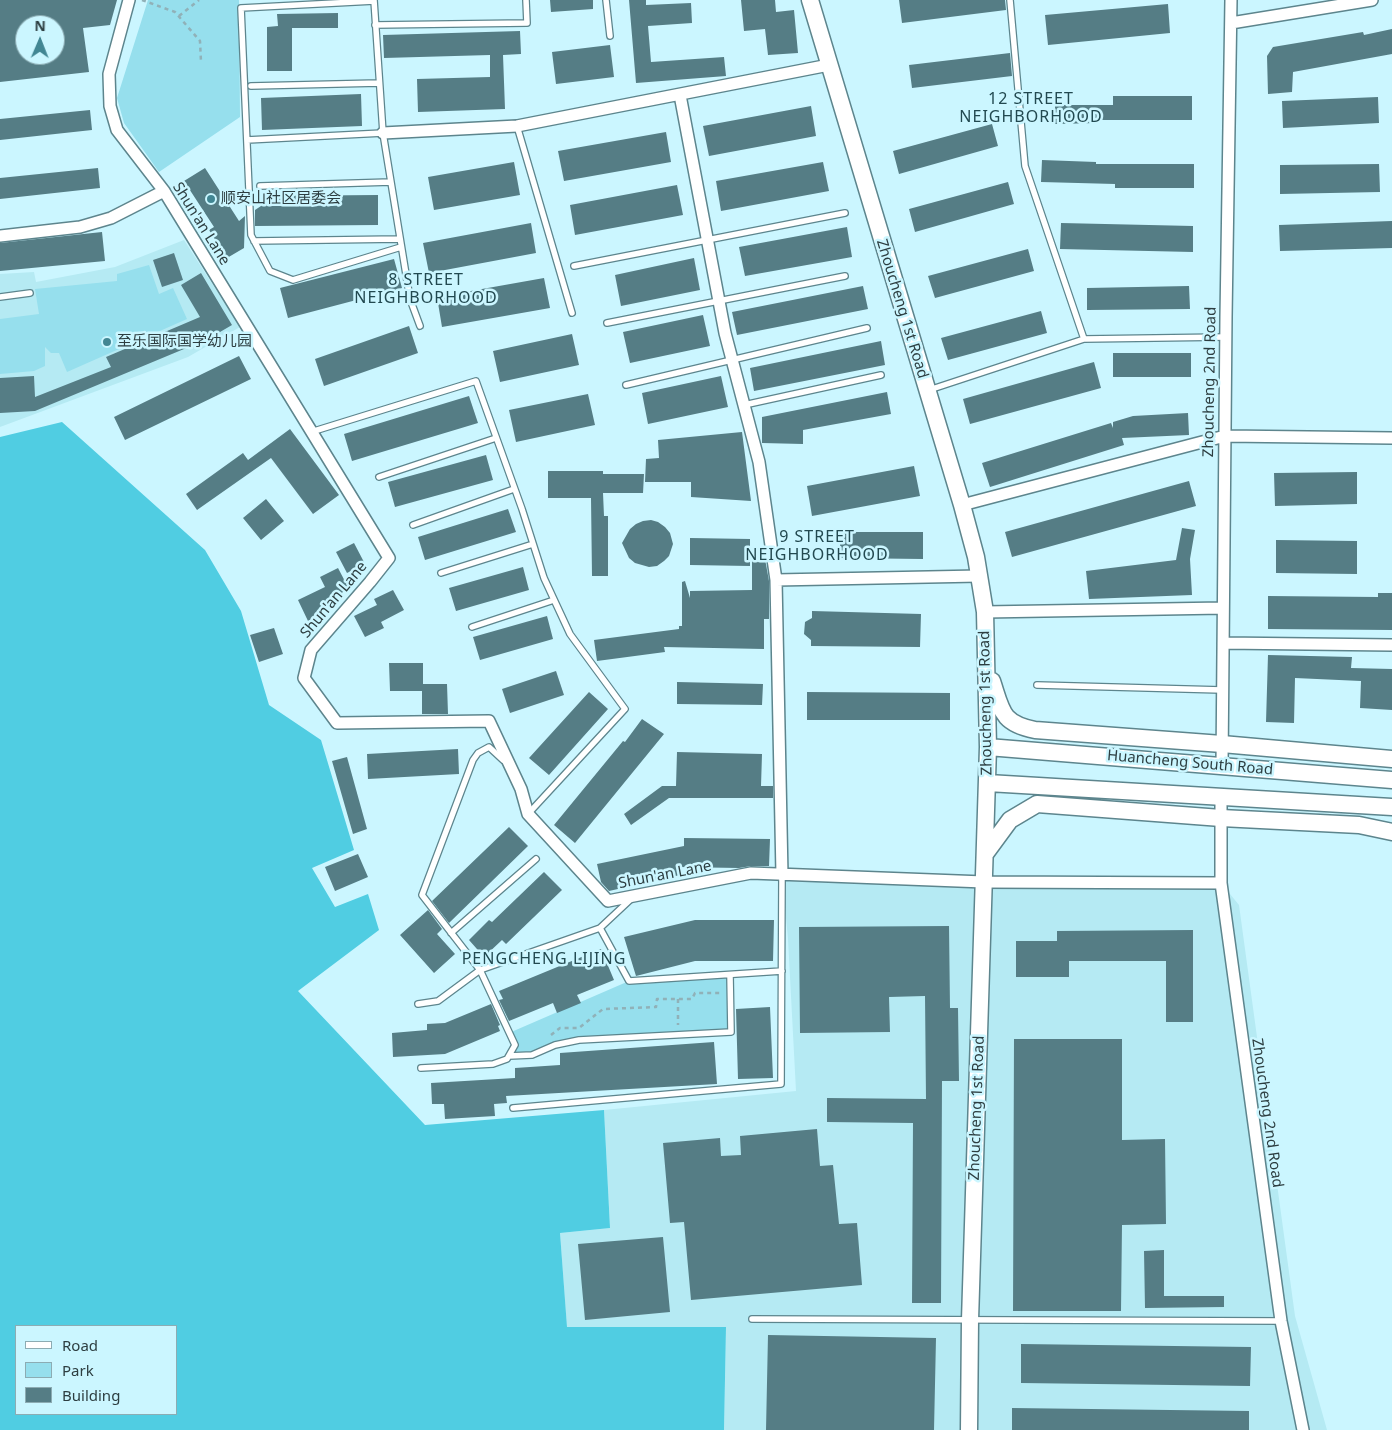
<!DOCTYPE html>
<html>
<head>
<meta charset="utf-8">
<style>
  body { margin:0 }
  #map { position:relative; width:1392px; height:1430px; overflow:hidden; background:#cbf6ff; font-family:"Noto Sans",sans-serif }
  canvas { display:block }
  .legend { position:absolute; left:15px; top:1325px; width:162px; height:90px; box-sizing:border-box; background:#cbf6ff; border:1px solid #8cacb3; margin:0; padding:6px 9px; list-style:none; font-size:15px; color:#2d3e41 }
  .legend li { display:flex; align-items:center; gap:10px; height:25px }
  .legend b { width:25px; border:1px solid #8cacb3 }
  .north { position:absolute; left:15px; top:15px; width:50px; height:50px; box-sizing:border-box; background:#cbf6ff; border:1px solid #8cacb3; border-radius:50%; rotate:1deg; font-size:14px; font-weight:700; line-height:20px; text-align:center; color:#2d3e41 }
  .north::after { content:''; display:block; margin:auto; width:18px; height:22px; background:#418693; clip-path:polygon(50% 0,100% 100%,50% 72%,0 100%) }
</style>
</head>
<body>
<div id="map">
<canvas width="1392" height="1430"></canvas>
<ul class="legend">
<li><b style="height:6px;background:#fff"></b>Road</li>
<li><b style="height:14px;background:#96dfed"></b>Park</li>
<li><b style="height:14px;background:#557d85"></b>Building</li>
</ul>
<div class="north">N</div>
</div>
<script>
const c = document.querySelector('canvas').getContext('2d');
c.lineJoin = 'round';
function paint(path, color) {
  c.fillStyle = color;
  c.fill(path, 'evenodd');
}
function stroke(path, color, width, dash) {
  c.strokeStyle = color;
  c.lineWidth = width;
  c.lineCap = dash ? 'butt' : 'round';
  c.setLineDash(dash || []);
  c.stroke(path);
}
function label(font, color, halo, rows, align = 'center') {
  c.font = font + ' "Noto Sans","Noto Sans SC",sans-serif';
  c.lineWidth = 5;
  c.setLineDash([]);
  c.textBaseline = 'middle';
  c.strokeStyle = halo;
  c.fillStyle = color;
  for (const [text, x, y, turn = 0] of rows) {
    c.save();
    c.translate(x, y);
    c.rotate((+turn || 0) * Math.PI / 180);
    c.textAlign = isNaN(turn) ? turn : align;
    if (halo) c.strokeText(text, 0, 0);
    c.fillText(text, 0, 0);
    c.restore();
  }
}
paint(new Path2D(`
  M184 240 240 327 188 357 0 427V274L34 272 36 282 115 267Z
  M782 875 1221 883 1239 905 1295 1316 1327 1430H724L726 1327 567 1328 560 1233 610 1228 604 1110 796 1091 788 939Z`), '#b5eaf3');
paint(new Path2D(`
  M148 0H239L240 117 159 172 124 123 117 98Z
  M149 265 159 294 173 288 187 319 67 372 59 353H51L45 347V366L34 371 0 374V319L39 314 35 289 117 281V274Z
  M730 975 731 1032 579 1040 555 1045 532 1055 509 1056 515 1045 509 1033 629 981Z`), '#96dfed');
paint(new Path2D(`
  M62 422 205 550 241 611 269 705 321 740 354 850 312 868 335 907 368 894 379 930 298 991 425 1125 604 1110 610 1228 560 1233 567 1327H726L724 1430H0V437ZM16 1326H176V1414H16Z`), '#50cde2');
paint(new Path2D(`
  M0 0H117L110 25 83 28 89 72 0 82ZM25 25H55V55H25Z
  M550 0H593V9L551 12Z
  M629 0H646V5L691 3 692 23 648 26 651 62 724 57 726 76 636 83Z
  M741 0H775L776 12 794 10 798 53 768 55 765 29 744 31Z
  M899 0H1005L1006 10 902 23Z
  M1168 4 1170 33 1048 45 1045 15Z
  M338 13V28H292V71H267V27L278 26 277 14Z
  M1392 29V54L1293 72 1292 92 1268 94 1267 56 1273 47 1363 32 1364 35Z
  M520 31 521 54 503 55 505 109 418 112 417 79 490 77V55L384 58 383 35Z
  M610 45 614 77 556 84 552 52Z
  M1010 53 1012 76 912 88 909 65Z
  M361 94 362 126 262 130 261 98Z
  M1113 96H1192V120H1098V123L1055 124V105H1113Z
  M1378 97 1379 123 1283 128 1282 101Z
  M811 106 816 136 709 156 703 126Z
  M90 110 92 130 0 140V119Z
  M992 124 998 146 899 174 893 151Z
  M666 132 671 162 564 181 558 151Z
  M1042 160 1096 162V164H1194V188H1115V184L1041 182Z
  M514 162 520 195 434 210 428 177Z
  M823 162 829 191 721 211 716 181Z
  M1379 164 1380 192 1280 194V165Z
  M98 168 100 188 0 199V178Z
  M205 168 239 221 245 216 244 248 227 258 209 230 214 227 184 181Z
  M1008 182 1014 204 915 232 909 209Z
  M677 185 683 215 575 235 570 205Z
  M378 195V225L255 226V210L261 206V196Z
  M1392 221V248L1280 251 1279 225Z
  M531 223 536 253 429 273 423 243Z
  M1061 223 1193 226V252L1060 249Z
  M847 227 852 257 745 276 739 247Z
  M102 232 105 261 0 271V243Z
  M1028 249 1034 271 935 298 928 276Z
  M174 253 183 280 162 287 153 260Z
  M694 258 700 290 621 306 615 275Z
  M394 259 402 288 288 318 280 288Z
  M201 273 232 325 208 339 35 411 0 413V378L34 376 35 397 111 367 106 357 200 317 181 285Z
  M544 278 550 308 442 327 437 297Z
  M863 286 868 309 737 335 732 312Z
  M1189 286 1190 309 1087 310V288Z
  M1041 311 1047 333 948 360 941 338Z
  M703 315 710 346 630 363 623 332Z
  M409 326 418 353 324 386 315 359Z
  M572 334 579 365 500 382 493 351Z
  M881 341 885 365 754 391 750 368Z
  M1113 353H1191V377H1113Z
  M239 356 251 379 125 440 114 417Z
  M1094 362 1101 388 970 424 963 399Z
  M721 376 728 407 648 424 642 393Z
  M887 392 891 414 803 430V444L762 443V417Z
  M588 394 595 425 516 442 509 410Z
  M469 396 478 423 352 461 344 434Z
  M1188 413 1189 435 1122 438 1124 445 990 487 982 463 1111 423 1113 428V422L1133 416Z
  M290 429 339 495 313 514 271 458 197 510 186 494 243 453 248 460Z
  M742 432 751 501 691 497V482H645L646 459 659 458 658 440Z
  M486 455 493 480 395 507 388 482Z
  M914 466 920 496 812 516 807 486Z
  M548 471H603V474H644L643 493H603L604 516H608V576H592L591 498H548Z
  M1357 472V504L1275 506 1274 473Z
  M1189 481 1196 506 1012 557 1005 532Z
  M266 499 284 521 261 540 243 518Z
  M508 509 516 532 425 560 418 537Z
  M651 520 658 522 665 527 670 533 673 544 669 556 664 561 657 566 649 567 635 563 629 558 622 543 630 529 636 524 643 521Z
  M1182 528 1195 530 1190 559 1192 595 1089 599 1086 571 1176 560Z
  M840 532H923V559L840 558Z
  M690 538 750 539V566L690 565Z
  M1276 540 1357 541V574L1276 573Z
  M354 543 365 564 347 573 336 552Z
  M765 559 769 581V619H764V649L664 647 665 652 597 661 594 640 679 629V626H682V582L685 581 690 598V591L752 590V560Z
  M523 567 529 590 456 611 449 588Z
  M338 568 349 589 322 603 327 612 308 621 298 600 325 587 320 577Z
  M393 590 404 610 381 622 384 628 365 637 354 616 377 605 374 599Z
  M1378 593H1392V630L1268 629V596L1378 597Z
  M812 611 921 614 920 647 811 646V640L804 634 805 622 812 618Z
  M547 616 553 639 480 660 473 637Z
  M274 628 283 654 259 662 250 635Z
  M1268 655 1352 657 1351 668 1392 669V710L1360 708 1361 681 1295 678 1294 723 1266 722Z
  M389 663H423V684H447L448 714H422V691H390Z
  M556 671 564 695 510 713 502 689Z
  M677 682 763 684 762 705 677 704Z
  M589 692 608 709 549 775 529 758Z
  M807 692 950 693V720H807Z
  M642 719 664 734 575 843 554 825 623 741 625 742Z
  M458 749 459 774 368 779 367 754Z
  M677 752 762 754 761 786H773V798H669L631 825 624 814 662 786H676Z
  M347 757 367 829 353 834 332 761Z
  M509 827 528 846 449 923 432 901Z
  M684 838 770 839 769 866H751L739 868 679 867 680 875 609 891 601 882 597 864 684 846Z
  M358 854 368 877 335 891 325 867Z
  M544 872 562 890 506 944 502 940 484 957 469 940 489 920 492 922Z
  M428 910 442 929 437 934 455 954 434 973 400 935Z
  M695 920H774L773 961H695L636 976 624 937Z
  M949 926 950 1008H958L959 1081H942L941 1303H912L913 1123 827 1122V1098L926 1099 925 996 889 997 890 1032 800 1033 799 927Z
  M1193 930V1022H1166V961H1069V977H1016V941H1057V931Z
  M601 949 614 980 577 995 581 1003 557 1013 553 1003 509 1021 499 1000 503 999 499 991Z
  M491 1004 500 1025 498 1026 500 1031 445 1054 393 1057 392 1033 427 1030V1024L445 1023Z
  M770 1007 773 1078 738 1079 736 1009Z
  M1014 1039H1122V1140L1165 1139 1166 1224 1122 1225 1121 1311H1013Z
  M714 1042 717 1084 506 1096 507 1103 494 1104 495 1116 445 1119 444 1104H432L431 1083 515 1078V1068L560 1065V1053Z
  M817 1129 820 1166 833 1165 839 1224 857 1223 862 1285 691 1300 684 1222 670 1223 663 1143 720 1138 721 1156 741 1155 740 1136Z
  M663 1237 670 1312 585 1320 578 1244Z
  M1164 1250V1296H1224V1307L1145 1308 1144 1251Z
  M768 1335 936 1338 934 1430H766Z
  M1021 1344 1251 1347 1250 1386 1021 1383Z
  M1012 1408 1249 1411V1430H1012Z`), '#557d85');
const lane = new Path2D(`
  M374 0 383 133 410 299 420 326
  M606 0 610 36
  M1010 0 1025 166 1084 339 1226 337
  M374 1 241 8 251 235 270 271 293 280 401 247
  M375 25 527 23 526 0
  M251 86 379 83
  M517 126 572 313
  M247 140 383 133
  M260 186 391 182
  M254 241 400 239
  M574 266 845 213
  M0 297 30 293
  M607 323 845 276
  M626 385 867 328
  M929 390 1084 339
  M744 405 881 375
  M311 432 476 381 522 509 544 578 570 634 625 709 528 814
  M379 477 496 438
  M413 525 514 489
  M441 573 533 544
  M472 627 554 600
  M1037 685 1222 690
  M631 899 600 928 629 981 782 971
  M451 933 536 859
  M418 1004 438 1001 480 970 600 928
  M509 1056 532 1055 555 1045 579 1040 731 1032 730 975
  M421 1068 493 1064 507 1059 515 1045 480 970 422 895 473 760 478 753 489 747 503 760
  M513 1108 781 1084 782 875
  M752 1319 1281 1321`);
const street = new Path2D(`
  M129 0 109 74 110 106 117 130 164 191 389 558 370 582 311 650 304 678 337 723 489 721 521 789 528 814 608 901 751 873 984 882 1221 883
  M1231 23 1372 0
  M680 95 725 333 759 462 776 580 782 875
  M383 133 517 126 829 65
  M0 236 80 227 111 218 164 191
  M962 505 1225 436 1392 438
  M776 580 979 576
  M985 612 1223 608
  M1223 643 1392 645
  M1222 765 1226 317 1231 0
  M1221 797V883L1281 1321 1303 1430`);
const secondary = new Path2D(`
  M810 0 962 505 976 557 985 612 988 747 970 1320 969 1430
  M992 681C1002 711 1001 723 1035 730L1222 744 1392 759
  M988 747 1392 780
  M988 783 1392 807
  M985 854 1010 820 1037 804 1221 818 1359 825 1392 832`);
stroke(lane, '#5d858d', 8);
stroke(street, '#5d858d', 14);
stroke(secondary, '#5d858d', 19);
stroke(new Path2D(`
  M142 0 175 12 200 41 201 62
  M179 16 199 0
  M678 999V1025
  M551 1035 560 1028H579L603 1009 656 1007 657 999H692L695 993H720`), '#90b1b8', 2.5, [4, 4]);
stroke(lane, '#fff', 5.5);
stroke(street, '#fff', 11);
stroke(secondary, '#fff', 16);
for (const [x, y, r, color] of [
  [211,199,5,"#418693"],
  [107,342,5,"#418693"]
]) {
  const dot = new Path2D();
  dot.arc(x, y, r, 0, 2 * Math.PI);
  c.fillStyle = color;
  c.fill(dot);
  stroke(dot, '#cbf6ff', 2);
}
label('15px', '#2d3e41', '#cbf6ff', [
  ["顺安山社区居委会",221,199],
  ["至乐国际国学幼儿园",117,342]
], 'left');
label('15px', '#2d3e41', '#cbf6ff', [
  ["Shun'an Lane",201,224,58],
  ["Zhoucheng 1st Road",902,309,73],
  ["Zhoucheng 2nd Road",1210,382,-89],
  ["Shun'an Lane",334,600,-50],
  ["Zhoucheng 1st Road",986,703,-91],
  ["Huancheng South Road",1190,763,5],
  ["Shun'an Lane",665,875,-11],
  ["Zhoucheng 1st Road",977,1108,-88],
  ["Zhoucheng 2nd Road",1267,1113,82]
]);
c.letterSpacing = '1px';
label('16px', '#224950', '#cbf6ff', [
  ["12 STREET",1031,99],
  ["NEIGHBORHOOD",1031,117],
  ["8 STREET",426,280],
  ["NEIGHBORHOOD",426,298],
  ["9 STREET",817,537],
  ["NEIGHBORHOOD",817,555],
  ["PENGCHENG LIJING",544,959]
]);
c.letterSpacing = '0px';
</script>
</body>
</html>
